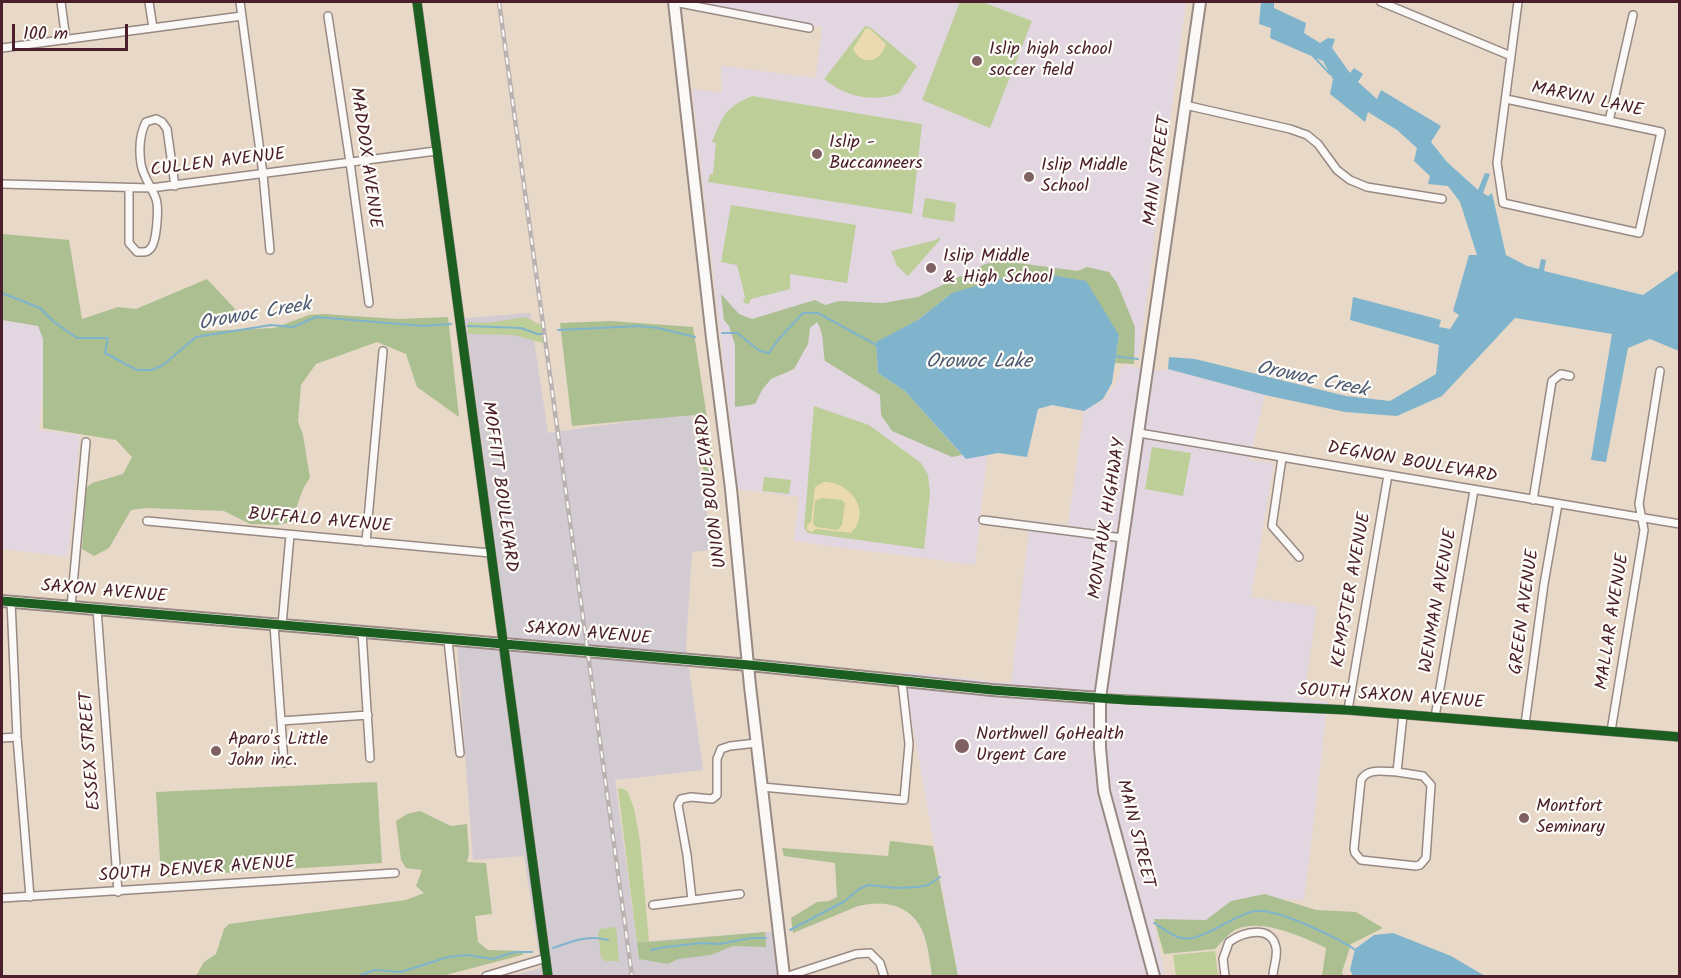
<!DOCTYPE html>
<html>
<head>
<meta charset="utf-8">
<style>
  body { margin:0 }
  #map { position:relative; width:1681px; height:978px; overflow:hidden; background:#e7d8c8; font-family:Kalam,sans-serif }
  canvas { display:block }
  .frame { position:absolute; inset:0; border:3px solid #4a1f2b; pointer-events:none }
  .scale { position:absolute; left:12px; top:24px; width:116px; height:27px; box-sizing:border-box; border:3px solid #4a1f2b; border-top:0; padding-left:8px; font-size:18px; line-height:21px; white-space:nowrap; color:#4a1f2b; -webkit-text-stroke:4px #fdfcf7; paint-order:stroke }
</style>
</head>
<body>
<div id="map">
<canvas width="1681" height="978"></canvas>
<div class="frame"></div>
<div class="scale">100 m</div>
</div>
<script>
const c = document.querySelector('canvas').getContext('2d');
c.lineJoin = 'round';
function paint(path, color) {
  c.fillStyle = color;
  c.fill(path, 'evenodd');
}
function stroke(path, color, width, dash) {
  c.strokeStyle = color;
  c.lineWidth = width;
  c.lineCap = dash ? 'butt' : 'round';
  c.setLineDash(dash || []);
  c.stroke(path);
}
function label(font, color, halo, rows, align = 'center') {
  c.font = font + ' Kalam,sans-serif';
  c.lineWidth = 4.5;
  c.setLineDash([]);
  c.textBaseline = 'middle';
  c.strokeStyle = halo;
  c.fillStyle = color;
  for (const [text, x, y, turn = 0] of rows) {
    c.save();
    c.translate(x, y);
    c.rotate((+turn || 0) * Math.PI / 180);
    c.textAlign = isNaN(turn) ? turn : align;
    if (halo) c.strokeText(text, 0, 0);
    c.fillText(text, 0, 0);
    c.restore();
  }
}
paint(new Path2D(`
  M695 2H1186L1139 357 1116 355 1112 383 1103 399 1090 407 1104 400 1115 384 1123 365 1157 371 1168 369 1265 395 1249 460 1274 463 1251 597 1317 607 1304 698 1328 701 1304 900 1255 897 1218 924 1154 923 1165 976H958L903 672 1011 683 1030 520 1068 525 1084 411 1052 405 1038 409 1027 457 998 453 987 455 975 565 794 541 799 497 738 489 692 89 722 93 721 66 816 78 822 27Z
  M2 314 49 319 39 430 80 435 68 557 2 549Z`), '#e2d6e1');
paint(new Path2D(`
  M530 313 548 433 691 413 713 550 692 552 686 646 703 770 615 780 637 942 778 931 784 976H512L541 968 524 856 473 860 457 644 509 650 465 318Z`), '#d3cbd2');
paint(new Path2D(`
  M960 2H982L1032 21 990 128 922 100Z
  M865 26 870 27 917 66 899 93C874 103 845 97 824 79Z
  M752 96 922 124 912 214 708 182 710 174H713L716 143 712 142C723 116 724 108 752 96Z
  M925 198 956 203 954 222 922 217Z
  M731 205 856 225 847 283 790 274V289L751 299 749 304 744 303 743 301 745 297 737 265 721 262Z
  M939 237 940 240 908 276 897 266 891 251 936 240Z
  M525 317 541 325 543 343 513 335 468 334V322L488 323Z
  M814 406 869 425 921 463 928 475 930 493 924 549 808 533 804 528Z
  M1152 447 1191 453 1183 496 1145 489Z
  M764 477 791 480 789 494 762 491Z
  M621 788 627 791 634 808 640 841 649 942 637 943 618 789Z
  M616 927 619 961H606L601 958 598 933 600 929Z
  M1215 951 1218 976H1176L1173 955Z`), '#bdce99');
paint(new Path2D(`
  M2 234 69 240 82 319 118 307 136 309 207 279 236 310 206 318 205 331 274 328 309 315 324 314 398 319 448 317 459 417 417 387 406 354 377 342 316 364 301 385 298 421 303 435 310 478C300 490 298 507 291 522L278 525 250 524 224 511 147 508 131 510 109 548 94 556 82 549 86 488 92 483 123 474 132 457 116 440 43 428V339L38 326 2 320Z
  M1003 261 1078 271 1087 267 1109 272 1117 283 1135 327 1134 364 1115 363 1119 335 952 293 918 320 876 343 878 373 905 391 962 455 952 457 892 431 881 415 880 395 825 361C822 347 825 335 817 322L810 328 808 344 794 369 771 379 762 390 755 404 735 407V345L729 326 724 320 721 294 739 314 752 319 815 300 825 305 839 301 883 303 918 297 985 264Z
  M611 321 693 327 715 470 707 490 694 415 572 426 560 323Z
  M377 782 382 863 161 877 156 792Z
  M420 811 451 826 467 824 469 854 467 862 486 863 492 914 475 916 478 942 488 950 525 951 522 955 442 976H196L204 962 216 954 224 929 229 924 406 900 424 893 416 886 422 870 406 868 401 860 396 821 407 814Z
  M890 841 933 846 958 976H932C928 950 927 920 900 908 886 902 873 903 858 906L793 933 791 918 817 902 829 901 837 897 835 863 784 856 782 848 888 856Z
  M1265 894 1316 910 1356 912 1383 928 1351 944 1342 972 1343 976H1322L1326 948C1303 937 1260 917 1235 930 1228 934 1221 943 1215 949L1164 954 1154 919 1206 920 1231 901Z
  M765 932 766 947 733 946 711 955 678 959 668 964 639 959 637 943Z`), '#acbf91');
paint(new Path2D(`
  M866 28 870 29 886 44C881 62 862 67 853 49Z
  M824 482C850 482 873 511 851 533L816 529 812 532 807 530V525L811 522 815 487ZM822 498 842 500 845 504 842 525 838 530 816 527 813 523 815 501Z`), '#ebd9b1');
paint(new Path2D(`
  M1261 2H1274V8L1306 23 1304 33 1320 43 1328 38 1335 39 1332 48 1350 73 1354 68 1363 74 1358 82 1377 99 1381 90 1441 126 1431 142 1447 162 1478 190 1485 173 1490 174 1483 193 1488 196 1492 193 1506 255 1527 266 1539 269 1541 259 1546 260 1544 271 1643 295 1679 270V351L1650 339 1628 348 1606 462 1591 460 1612 334 1515 318 1442 396 1397 416 1345 412 1265 395 1168 369 1169 357 1195 359 1346 396 1390 401 1436 374 1439 345 1350 320 1353 297 1441 320 1439 327 1450 329 1459 315 1453 311 1469 255H1477L1460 202 1448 186 1428 184 1430 176 1414 161 1417 148 1397 130 1368 112 1365 122 1330 94 1333 79 1323 61 1270 38 1271 28 1259 24Z
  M1027 271 1086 281 1119 335 1112 383 1103 399 1084 411 1052 405 1038 409 1027 457 998 453 966 459 905 391 878 373 876 342 918 320 952 293Z
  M1393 933 1451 956 1485 976H1353L1350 970 1355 949 1374 935Z`), '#7fb4cc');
stroke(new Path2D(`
  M1313 56 1330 74
  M2 293 40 308 54 322 77 338H108L105 353 137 370H152L163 365 196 337 271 325 293 327 316 317 423 326 451 324
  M468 326 521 328 537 334H543
  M558 330 639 326 658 328 695 337
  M722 333H737L760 351 769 353 777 341 803 313H818L878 346
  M1114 356 1138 359
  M1154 923C1162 928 1170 934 1178 937 1199 946 1233 914 1255 911 1277 908 1338 938 1357 951
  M790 930 845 901 859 889 868 885 896 888 918 887 928 885 940 877
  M553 948C571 942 588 934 608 940
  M651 950 666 947 701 943 719 944 752 938H766
  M359 976 374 970 401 972 448 957 467 955 492 959 515 952H532`), '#7fb4cc', 2);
const street = new Path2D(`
  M61 2 66 40
  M149 2 153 28
  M240 2 263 174 270 250
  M417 2 548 976
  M674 2 809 28
  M1381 2 1511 56
  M328 16 350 162 369 303
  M2 48 242 16
  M1506 99 1661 132 1639 233 1503 203 1497 163 1518 2
  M1185 105 1290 129 1307 135 1318 144 1337 170 1350 180 1367 187 1442 199
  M1609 121 1633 15
  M2 184 151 188 436 151
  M129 189V243L137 252C142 252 147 253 150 249 157 243 159 207 156 199 152 187 143 177 141 164 139 150 139 135 146 122L156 119 162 122 167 129 175 186
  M1139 433 1680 524
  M1282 458 1272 526 1299 557
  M1533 500 1552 381 1561 374 1570 376
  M983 520 1123 538
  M147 521 490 553
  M366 542 383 351
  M11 601 17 737 30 897
  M71 607 86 442
  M97 609 118 892
  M274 625 284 763
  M282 625 290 535
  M362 632 370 758
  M448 640 460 753
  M1100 698 1348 710 1680 737
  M1348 710 1388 475
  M1435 717 1474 490
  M281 721 368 715
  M1525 724 1544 584 1558 504
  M1611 731 1644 530 1639 504 1660 371
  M2 738 17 737
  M1397 772 1423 776 1431 785 1426 858 1420 865 1416 866 1361 860 1355 853 1354 849 1361 780C1368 767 1385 772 1397 772L1403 715
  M762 787 904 800 909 744 902 682
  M2 898 395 873
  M692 900 687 855 678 805 681 799 691 797 712 799 717 795V759L721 749 730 746 757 743
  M653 905 740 894
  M486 976 546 958
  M788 976 856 954 870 953 880 963 884 976
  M1225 976 1223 959 1229 942C1243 932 1272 924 1276 948 1278 957 1273 967 1273 976`);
const secondary = new Path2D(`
  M674 2 712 338 731 489 750 686 784 976
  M2 601 749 665 992 690 1100 698`);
const primary = new Path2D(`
  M1154 976 1104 791 1100 748V698L1200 2`);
stroke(street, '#988983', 10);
stroke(secondary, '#988983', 14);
stroke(primary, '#988983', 14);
stroke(street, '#fbf9f7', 7);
stroke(secondary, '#fbf9f7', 10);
stroke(primary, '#fbf9f7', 10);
const rail = new Path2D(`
  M499 2 632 976`);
stroke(rail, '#b9b2b1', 4.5);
stroke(rail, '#fdfcf7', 2, [7]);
stroke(new Path2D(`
  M417 2 548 976
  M2 601 749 665 992 690 1126 700 1348 710 1680 737`), '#1b5e20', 9);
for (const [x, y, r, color] of [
  [977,61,6,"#816062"],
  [817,154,6,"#816062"],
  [1029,177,6,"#816062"],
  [931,268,6,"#816062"],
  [962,746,8,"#816062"],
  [216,751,6,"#816062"],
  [1524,818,6,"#816062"]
]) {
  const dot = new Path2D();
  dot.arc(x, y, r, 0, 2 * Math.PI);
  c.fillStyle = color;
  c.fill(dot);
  stroke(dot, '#fdfcf7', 2);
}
label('18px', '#4a1f2b', '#fdfcf7', [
  ["Islip high school",989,51],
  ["soccer field",989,72],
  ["Islip -",829,144],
  ["Buccanneers",829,165],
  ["Islip Middle",1041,167],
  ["School",1041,188],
  ["Islip Middle",943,258],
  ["& High School",943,279],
  ["Northwell GoHealth",976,736],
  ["Urgent Care",976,757],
  ["Aparo's Little",228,741],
  ["John inc.",228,762],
  ["Montfort",1536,808],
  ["Seminary",1536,829]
], 'left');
label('18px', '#4a1f2b', '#fdfcf7', [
  ["MARVIN LANE",1587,101,12],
  ["MADDOX AVENUE",364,158,82],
  ["CULLEN AVENUE",218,164,-7],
  ["MAIN STREET",1159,171,-82],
  ["DEGNON BOULEVARD",1412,464,10],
  ["MOFFITT BOULEVARD",498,487,82],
  ["UNION BOULEVARD",713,491,-97],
  ["MONTAUK HIGHWAY",1109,519,-81],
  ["BUFFALO AVENUE",320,522,5],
  ["KEMPSTER AVENUE",1353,590,-80],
  ["SAXON AVENUE",104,593,5],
  ["WENMAN AVENUE",1440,601,-80],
  ["GREEN AVENUE",1526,612,-82],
  ["MALLAR AVENUE",1614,622,-81],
  ["SAXON AVENUE",588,635,5],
  ["SOUTH SAXON AVENUE",1391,698,4],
  ["ESSEX STREET",92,751,-94],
  ["MAIN STREET",1134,834,76],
  ["SOUTH DENVER AVENUE",197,871,-4]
]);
label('italic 20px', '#4e5b74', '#fdfcf7', [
  ["Orowoc Creek",255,316,-10],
  ["Orowoc Lake",979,364],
  ["Orowoc Creek",1312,381,12]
]);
</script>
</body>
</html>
